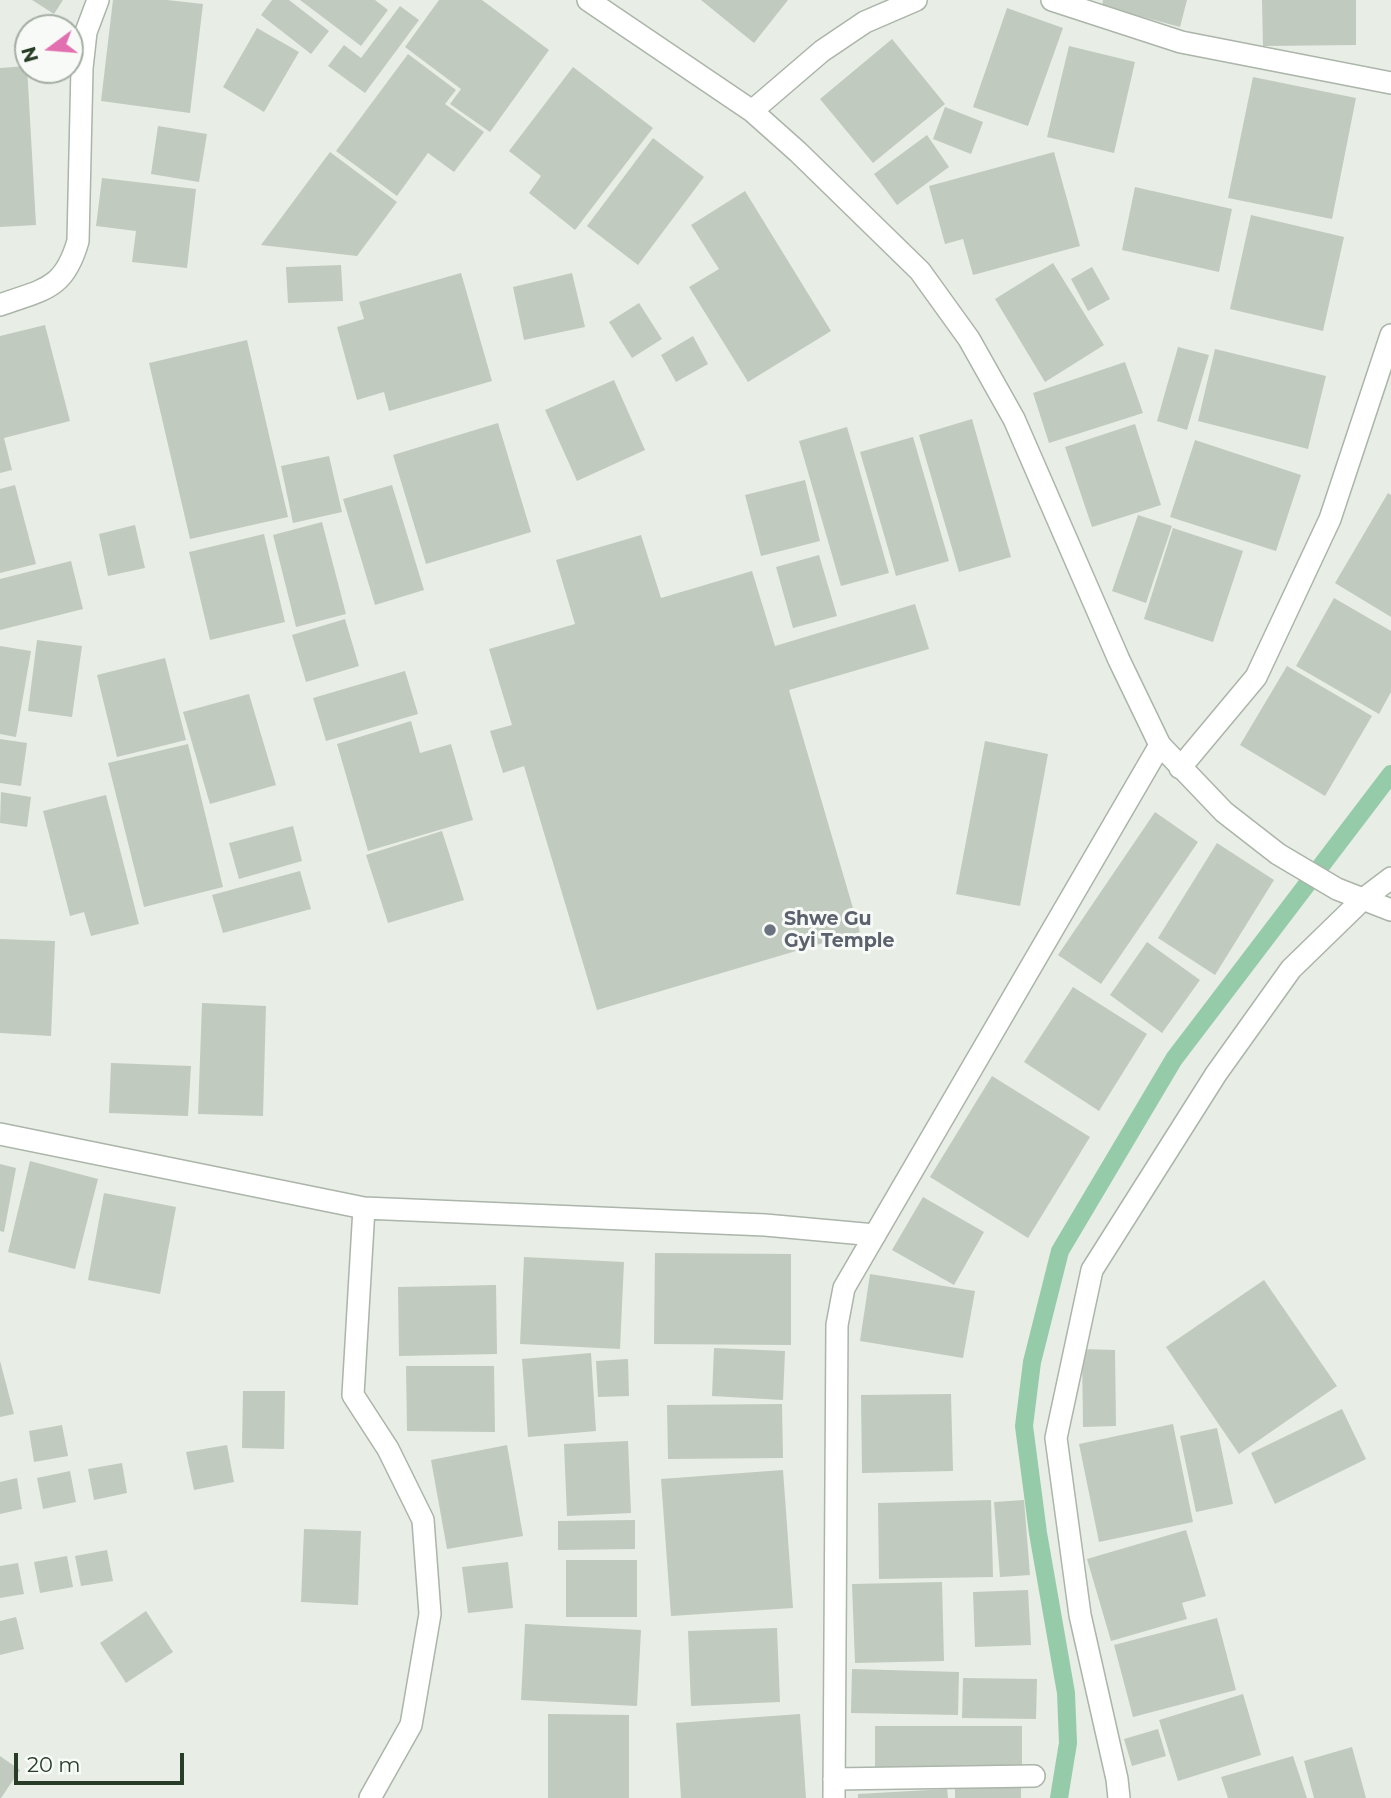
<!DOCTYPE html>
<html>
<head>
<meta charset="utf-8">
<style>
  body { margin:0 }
  #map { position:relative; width:1391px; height:1798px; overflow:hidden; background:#e8ede6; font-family:Montserrat,sans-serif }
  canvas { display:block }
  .north { position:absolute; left:14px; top:14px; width:70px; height:70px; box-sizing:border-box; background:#f7faf6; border:2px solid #a4aea3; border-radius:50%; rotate:254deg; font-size:19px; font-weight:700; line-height:28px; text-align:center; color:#283d27 }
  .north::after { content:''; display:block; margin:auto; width:24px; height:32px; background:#e26faf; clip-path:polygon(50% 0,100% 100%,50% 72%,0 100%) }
  .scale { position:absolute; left:14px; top:1753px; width:170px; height:32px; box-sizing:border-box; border:4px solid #283d27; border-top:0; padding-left:9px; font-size:21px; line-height:24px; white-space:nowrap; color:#283d27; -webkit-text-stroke:5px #f7faf6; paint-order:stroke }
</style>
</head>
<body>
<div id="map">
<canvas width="1391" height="1798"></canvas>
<div class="north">N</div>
<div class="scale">20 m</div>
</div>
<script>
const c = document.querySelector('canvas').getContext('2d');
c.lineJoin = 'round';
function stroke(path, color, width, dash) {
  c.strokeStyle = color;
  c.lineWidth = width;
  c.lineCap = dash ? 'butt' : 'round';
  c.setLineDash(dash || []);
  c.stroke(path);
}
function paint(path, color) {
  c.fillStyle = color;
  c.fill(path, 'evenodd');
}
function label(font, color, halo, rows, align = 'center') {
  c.font = font + ' Montserrat,sans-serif';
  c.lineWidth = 6;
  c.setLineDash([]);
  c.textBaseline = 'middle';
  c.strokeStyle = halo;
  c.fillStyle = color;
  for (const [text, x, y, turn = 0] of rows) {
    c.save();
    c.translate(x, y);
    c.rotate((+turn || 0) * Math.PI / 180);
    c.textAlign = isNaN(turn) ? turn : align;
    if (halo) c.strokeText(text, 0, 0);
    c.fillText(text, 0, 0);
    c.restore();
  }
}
stroke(new Path2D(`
  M1059 1798 1068 1743 1066 1693 1038 1533 1024 1426 1032 1362 1060 1251 1174 1059 1391 774`), '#95cba8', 18);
paint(new Path2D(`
  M32 0H63L54 14Z
  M113 0H167L203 4 190 113 101 101Z
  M272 0H289L329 31 311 54 261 15Z
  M300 0H375L388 10 361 46Z
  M439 0H482L549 50 490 132 450 104 461 89 405 47Z
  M701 0H788L754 43Z
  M1103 0H1187L1180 27 1102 6Z
  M1262 0H1356V45L1263 46Z
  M400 6 419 20 365 93 328 66 344 45 361 58Z
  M1007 8 1063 28 1028 126 973 107Z
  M27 25 28 26V65L16 61Z
  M257 28 299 52 264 112 223 87Z
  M892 39 945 104 873 163 820 99Z
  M1069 46 1135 62 1114 153 1047 137Z
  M408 54 456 90 445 104 484 132 454 172 428 153 397 196 336 151Z
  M27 66 36 225 0 227V68Z
  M573 67 653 128 575 230 529 193 541 176 509 151Z
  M1253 77 1356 98 1332 219 1228 198Z
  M945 107 983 122 971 154 933 139Z
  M158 126 207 134 199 182 151 174Z
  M927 135 949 167 897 205 874 174Z
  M653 138 704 177 638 265 587 226Z
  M330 152 397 202 357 256 261 245Z
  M1054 152 1080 246 973 275 963 239 945 244 929 186Z
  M102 178 196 189 187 268 132 262 136 231 96 226Z
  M1135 187 1232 209 1219 272 1122 250Z
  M745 191 831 331 748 382 689 287 719 269 691 225Z
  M1251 215 1344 237 1323 331 1230 309Z
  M1053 263 1104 345 1045 382 995 299Z
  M341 265 343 301 288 303 286 267Z
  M1092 267 1110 299 1088 311 1071 279Z
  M461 273 492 381 389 411 384 392 357 400 337 327 364 319 359 302Z
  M572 273 585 327 524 340 513 287Z
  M639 303 662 339 632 358 609 322Z
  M45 325 70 421 4 438 12 470 0 473V336Z
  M693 336 708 364 676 382 661 355Z
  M247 340 288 517 190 539 149 363Z
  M1178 347 1209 355 1187 430 1157 421Z
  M1215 349 1326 376 1308 449 1198 421Z
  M1125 362 1143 413 1049 443 1033 393Z
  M614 380 645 450 577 481 545 410Z
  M972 419 1011 557 959 572 919 435Z
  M498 423 531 532 426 564 393 455Z
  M1135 424 1161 505 1092 527 1065 447Z
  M847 427 889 573 841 586 799 441Z
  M913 437 949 561 896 576 860 452Z
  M1195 440 1301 475 1276 551 1170 517Z
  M329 456 342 512 293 523 281 466Z
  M805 480 820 541 761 556 745 495Z
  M15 485 36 564 0 573V489Z
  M392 485 424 590 375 605 343 499Z
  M1388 493 1391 495V617L1335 583Z
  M1138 515 1172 526 1146 603 1112 591Z
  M322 522 346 614 296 627 273 535Z
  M135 525 145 568 108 576 99 534Z
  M1173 528 1243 551 1213 642 1144 619Z
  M264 534 285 622 210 640 189 552Z
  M641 535 661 598 752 571 775 646 915 604 929 649 789 690 860 932 597 1010 524 766 503 773 490 731 512 725 489 649 575 624 556 560Z
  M819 555 837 616 793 628 776 567Z
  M71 561 83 609 0 630V579Z
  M1334 598 1391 631V692L1379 714 1296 666Z
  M345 619 359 666 306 682 292 635Z
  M37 640 82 646 72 717 28 711Z
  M0 646 31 651 16 737 0 734Z
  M165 658 186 740 117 757 97 675Z
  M1287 666 1372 716 1325 796 1240 745Z
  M405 671 418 714 326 741 313 698Z
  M249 694 276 785 210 804 183 712Z
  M411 721 420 753 451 744 473 820 368 851 337 744Z
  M0 739 27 743 21 786 0 783Z
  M985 741 1048 754 1020 906 956 894Z
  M188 744 223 887 144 907 108 763Z
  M1 792 31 797 27 827 0 823Z
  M106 795 139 924 91 936 84 912 70 916 43 811Z
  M1155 812 1198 842 1101 984 1058 955Z
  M293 826 302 861 239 879 229 843Z
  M442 831 464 900 388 923 366 855Z
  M1217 843 1274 880 1215 975 1158 938Z
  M300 871 311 909 223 933 212 895Z
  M0 939 55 941 51 1036 0 1033Z
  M1147 942 1200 980 1162 1033 1110 995Z
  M1073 987 1147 1034 1099 1111 1024 1062Z
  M202 1003 266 1006 263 1116 198 1114Z
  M111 1063 191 1066 188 1116 109 1113Z
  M992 1076 1090 1137 1028 1238 930 1177Z
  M30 1161 98 1179 75 1269 8 1252Z
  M0 1164 16 1168 4 1232 0 1231Z
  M104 1193 176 1207 160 1294 88 1280Z
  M923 1197 984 1232 954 1285 892 1250Z
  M655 1253 791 1254V1345L654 1344Z
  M524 1257 624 1262 620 1349 520 1344Z
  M870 1274 975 1291 963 1358 860 1341Z
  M1264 1280 1337 1386 1239 1454 1166 1347Z
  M496 1285 497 1354 399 1356 398 1287Z
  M714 1348 785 1351 783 1400 712 1396Z
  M1082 1349 1115 1350 1116 1426 1083 1427Z
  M591 1353 596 1431 528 1437 522 1359Z
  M628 1359 629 1396 598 1397 596 1361Z
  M0 1361 14 1414 0 1417Z
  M406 1366H494L495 1432 407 1431Z
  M243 1391H285L284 1449 242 1448Z
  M951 1394 953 1471 862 1473 861 1395Z
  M782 1404 783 1458 668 1459 667 1405Z
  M1342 1409 1366 1459 1275 1504 1251 1453Z
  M1173 1424 1193 1522 1099 1542 1079 1444Z
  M62 1425 68 1456 34 1462 29 1431Z
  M1217 1428 1233 1504 1196 1512 1180 1436Z
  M628 1441 631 1513 567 1516 564 1444Z
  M227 1445 234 1482 194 1490 186 1452Z
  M507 1445 523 1536 447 1549 431 1460Z
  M122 1463 127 1493 94 1500 88 1469Z
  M783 1470 793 1608 671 1616 661 1479Z
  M70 1471 76 1502 43 1509 37 1478Z
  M17 1478 22 1509 0 1514V1482Z
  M991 1500 993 1577 879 1579 878 1503Z
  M1024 1500 1030 1575 1000 1577 994 1502Z
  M635 1520V1549L558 1550V1521Z
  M304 1529 361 1531 358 1605 301 1602Z
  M1186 1530 1206 1596 1182 1603 1187 1619 1111 1641 1087 1559Z
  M107 1550 113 1581 81 1586 75 1556Z
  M67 1556 73 1587 40 1593 34 1562Z
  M566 1560H637V1617H566Z
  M508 1562 513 1608 468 1613 462 1567Z
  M18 1563 24 1594 0 1598V1566Z
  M942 1582 944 1661 855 1663 852 1584Z
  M1028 1590 1031 1645 975 1647 973 1592Z
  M146 1611 173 1652 126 1683 100 1643Z
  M16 1617 24 1649 0 1655V1621Z
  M1217 1618 1236 1690 1133 1717 1114 1645Z
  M525 1624 641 1630 637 1706 521 1700Z
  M777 1628 780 1702 691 1706 688 1631Z
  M852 1669 959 1672 958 1715 851 1713Z
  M963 1678 1037 1679 1036 1719 962 1718Z
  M1243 1694 1261 1755 1178 1781 1159 1720Z
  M548 1714 629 1715V1798H548Z
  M800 1714 806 1798H681L676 1723Z
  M875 1726H1022V1767H875Z
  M1158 1729 1166 1756 1132 1766 1124 1739Z
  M1352 1747 1366 1798H1314L1304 1761Z
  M0 1756 20 1770 1 1798H0Z
  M1293 1756 1307 1798H1228L1221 1777Z
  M955 1781H1021V1798H955Z
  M947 1789 948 1798H858V1794Z`), '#c1cabe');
const service = new Path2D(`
  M834 1779 1034 1776`);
const minor = new Path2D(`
  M1052 0 1181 42 1391 83
  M0 305C44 289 64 290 78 241L82 68 86 32 98 0
  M1180 768 1256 677 1330 519 1391 335
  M0 1134 364 1208 765 1225 875 1235
  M364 1208 353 1395 388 1449 423 1520 430 1614 411 1725 370 1798
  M834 1798 837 1325 844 1288 1160 745
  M1119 1798 1117 1779 1080 1615 1056 1438 1092 1270 1216 1074 1291 969 1362 900 1391 878`);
const tertiary = new Path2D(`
  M588 0 752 111 798 152 920 271 969 339 1014 419 1119 660 1160 745 1224 812 1278 854 1337 889 1391 910
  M752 111 822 51 865 22 916 0`);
stroke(service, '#abb5a9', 24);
stroke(minor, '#abb5a9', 24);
stroke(tertiary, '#abb5a9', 24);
stroke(service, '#fff', 21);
stroke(minor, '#fff', 21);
stroke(tertiary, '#fff', 21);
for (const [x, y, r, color] of [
  [770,930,7,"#6b7280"]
]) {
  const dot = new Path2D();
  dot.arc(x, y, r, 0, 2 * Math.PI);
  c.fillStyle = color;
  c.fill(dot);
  stroke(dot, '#f7faf6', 2.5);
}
label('bold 19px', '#5b616d', '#f7faf6', [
  ["Shwe Gu",784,919],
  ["Gyi Temple",784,941]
], 'left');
</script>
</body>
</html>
